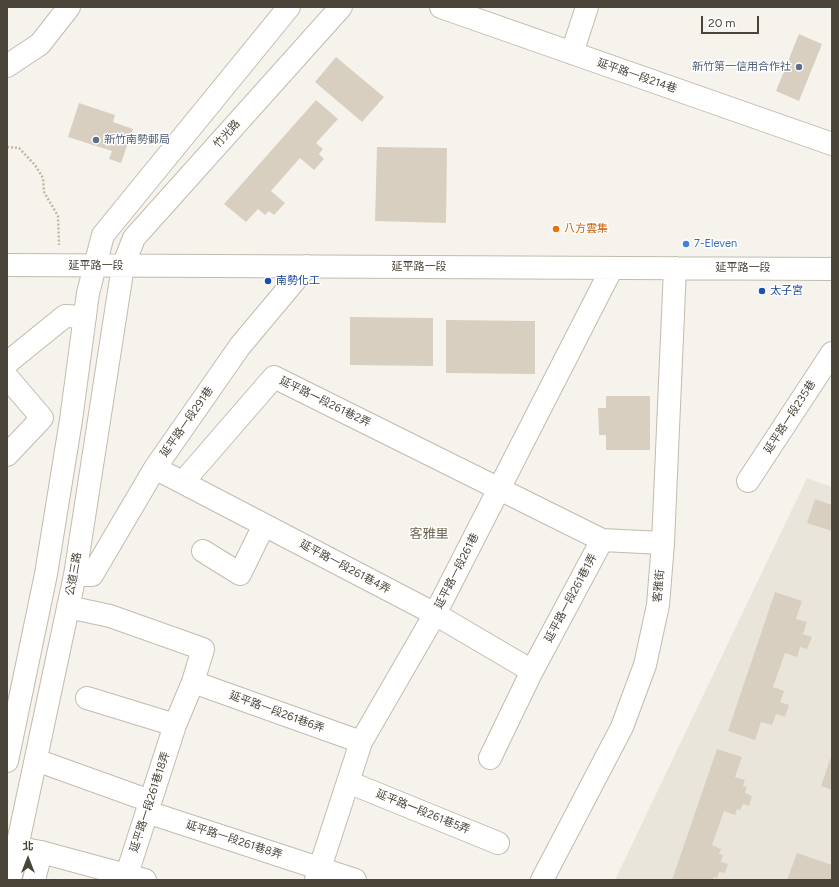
<!DOCTYPE html>
<html>
<head>
<meta charset="utf-8">
<style>
  body { margin:0 }
  #map { position:relative; width:839px; height:887px; overflow:hidden; background:#f6f3ec; font-family:Figtree,"Noto Sans TC",sans-serif }
  canvas { display:block }
  .frame { position:absolute; inset:0; border:8px solid #4b4439; pointer-events:none }
  .north { position:absolute; left:8px; top:839px; width:40px; height:40px; -webkit-text-stroke:3px #fff; paint-order:stroke; rotate:0deg; font-size:11px; font-weight:700; line-height:16px; text-align:center; color:#4b4439 }
  .north::after { content:''; display:block; margin:auto; width:14px; height:18px; background:#4b4439; clip-path:polygon(50% 0,100% 100%,50% 72%,0 100%) }
  .scale { position:absolute; left:701px; top:16px; width:58px; height:18px; box-sizing:border-box; border:2px solid #4b4439; border-top:0; padding-left:5px; font-size:12px; line-height:14px; white-space:nowrap; color:#4b4439; -webkit-text-stroke:3px #fff; paint-order:stroke }
</style>
</head>
<body>
<div id="map">
<canvas width="839" height="887"></canvas>
<div class="frame"></div>
<div class="north">北</div>
<div class="scale">20 m</div>
</div>
<script>
const c = document.querySelector('canvas').getContext('2d');
c.lineJoin = 'round';
function paint(path, color) {
  c.fillStyle = color;
  c.fill(path, 'evenodd');
}
function stroke(path, color, width, dash) {
  c.strokeStyle = color;
  c.lineWidth = width;
  c.lineCap = dash ? 'butt' : 'round';
  c.setLineDash(dash || []);
  c.stroke(path);
}
function label(font, color, halo, rows, align = 'center') {
  c.font = font + ' Figtree,"Noto Sans TC",sans-serif';
  c.lineWidth = 3;
  c.setLineDash([]);
  c.textBaseline = 'middle';
  c.strokeStyle = halo;
  c.fillStyle = color;
  for (const [text, x, y, turn = 0] of rows) {
    c.save();
    c.translate(x, y);
    c.rotate((+turn || 0) * Math.PI / 180);
    c.textAlign = isNaN(turn) ? turn : align;
    if (halo) c.strokeText(text, 0, 0);
    c.fillText(text, 0, 0);
    c.restore();
  }
}
paint(new Path2D(`
  M807 478 832 487V880H615Z`), '#eae5da');
paint(new Path2D(`
  M799 34 822 44 799 101 776 91Z
  M336 57 384 97 362 122 315 82Z
  M316 100 338 119 316 143 323 149 319 154 324 159 314 170 300 158 271 191 285 203 274 215 269 211 265 215 258 209 246 222 224 204Z
  M79 103 115 115 113 122 133 129 121 163 109 159 112 151 68 137Z
  M377 147 447 148 446 223 375 221Z
  M350 317 433 318V366L350 365Z
  M446 320 535 321V374L446 373Z
  M606 396H650V450H606V435H599L598 408H606Z
  M815 499 832 505V531L807 523Z
  M775 592 802 601 796 619 807 622 803 634 812 637 807 649 800 647 797 657 785 653 773 687 784 691 780 702 789 705 785 717 776 714 772 725 761 722 755 740 728 731Z
  M717 749 742 757 735 777 745 780 743 786 747 787 745 793 752 796 749 806 743 804 740 810 737 809 735 815 724 811 712 845 721 849 719 854 723 855 721 862 728 864 725 873 719 872 717 878 714 877 713 880H672Z
  M832 754V790L821 786Z
  M797 853 832 865V880H787Z`), '#d8cfc1');
const minor = new Path2D(`
  M441 7 832 144
  M572 53 587 7
  M7 66 40 44 69 7
  M7 265 832 269
  M7 363 65 316 85 317
  M7 377 42 418 7 455
  M155 468 435 614 532 671
  M748 481 832 353
  M183 482 274 377 602 540 532 671 490 758
  M602 540 663 543
  M203 551 240 574 264 525
  M75 575H92L155 468 240 346 307 266
  M68 607 110 616 203 649 193 682 175 725 87 698
  M193 682 361 742
  M36 760 150 801
  M7 761 46 574 71 420 88 293 103 235 289 7
  M348 782 498 843
  M147 812 355 880
  M7 846 41 852 145 880
  M10 880 75 575 123 266 134 238 341 7
  M34 880 41 852
  M125 880 175 725
  M316 880 361 742 435 614 612 268
  M542 880 622 727 645 665 658 605 663 543 675 268`);
stroke(minor, '#c2bbae', 24);
stroke(new Path2D(`
  M7 147 19 148 35 165 43 178 44 192 58 216 59 245`), '#c4b79f', 2.5, [2, 2]);
stroke(minor, '#fff', 22);
for (const [x, y, r, color] of [
  [799,67,4,"#5c6f8a"],
  [96,140,4,"#5c6f8a"],
  [556,229,4,"#e8710a"],
  [686,244,4,"#3f7fe0"],
  [268,281,4,"#1a4fb4"],
  [762,291,4,"#1a4fb4"]
]) {
  const dot = new Path2D();
  dot.arc(x, y, r, 0, 2 * Math.PI);
  c.fillStyle = color;
  c.fill(dot);
  stroke(dot, '#fff', 1.5);
}
label('11px', '#4e5e75', '#fff', [
  ["新竹第一信用合作社",791,67],
  ["新竹南勢郵局",104,140,"left"]
], 'right');
label('11px', '#4b4439', '#fff', [
  ["延平路一段214巷",637,76,19],
  ["竹光路",227,134,-48],
  ["延平路一段",96,266],
  ["延平路一段",419,267],
  ["延平路一段",743,268],
  ["延平路一段261巷2弄",325,402,26],
  ["延平路一段235巷",790,417,-57],
  ["延平路一段291巷",187,422,-55],
  ["延平路一段261巷4弄",345,567,28],
  ["延平路一段261巷",457,571,-63],
  ["公道三路",74,574,-80],
  ["客雅街",659,586,-85],
  ["延平路一段261巷1弄",571,598,-62],
  ["延平路一段261巷6弄",277,712,20],
  ["延平路一段261巷18弄",150,802,-72],
  ["延平路一段261巷5弄",423,812,22],
  ["延平路一段261巷8弄",234,840,18]
]);
label('11px', '#c56008', '#fff', [
  ["八方雲集",564,229]
], 'left');
label('11px', '#366cbe', '#fff', [
  ["7-Eleven",694,244]
], 'left');
label('11px', '#164399', '#fff', [
  ["南勢化工",276,281],
  ["太子宮",770,291]
], 'left');
label('13px', '#6e6250', '#fff', [
  ["客雅里",429,534]
]);
</script>
</body>
</html>
